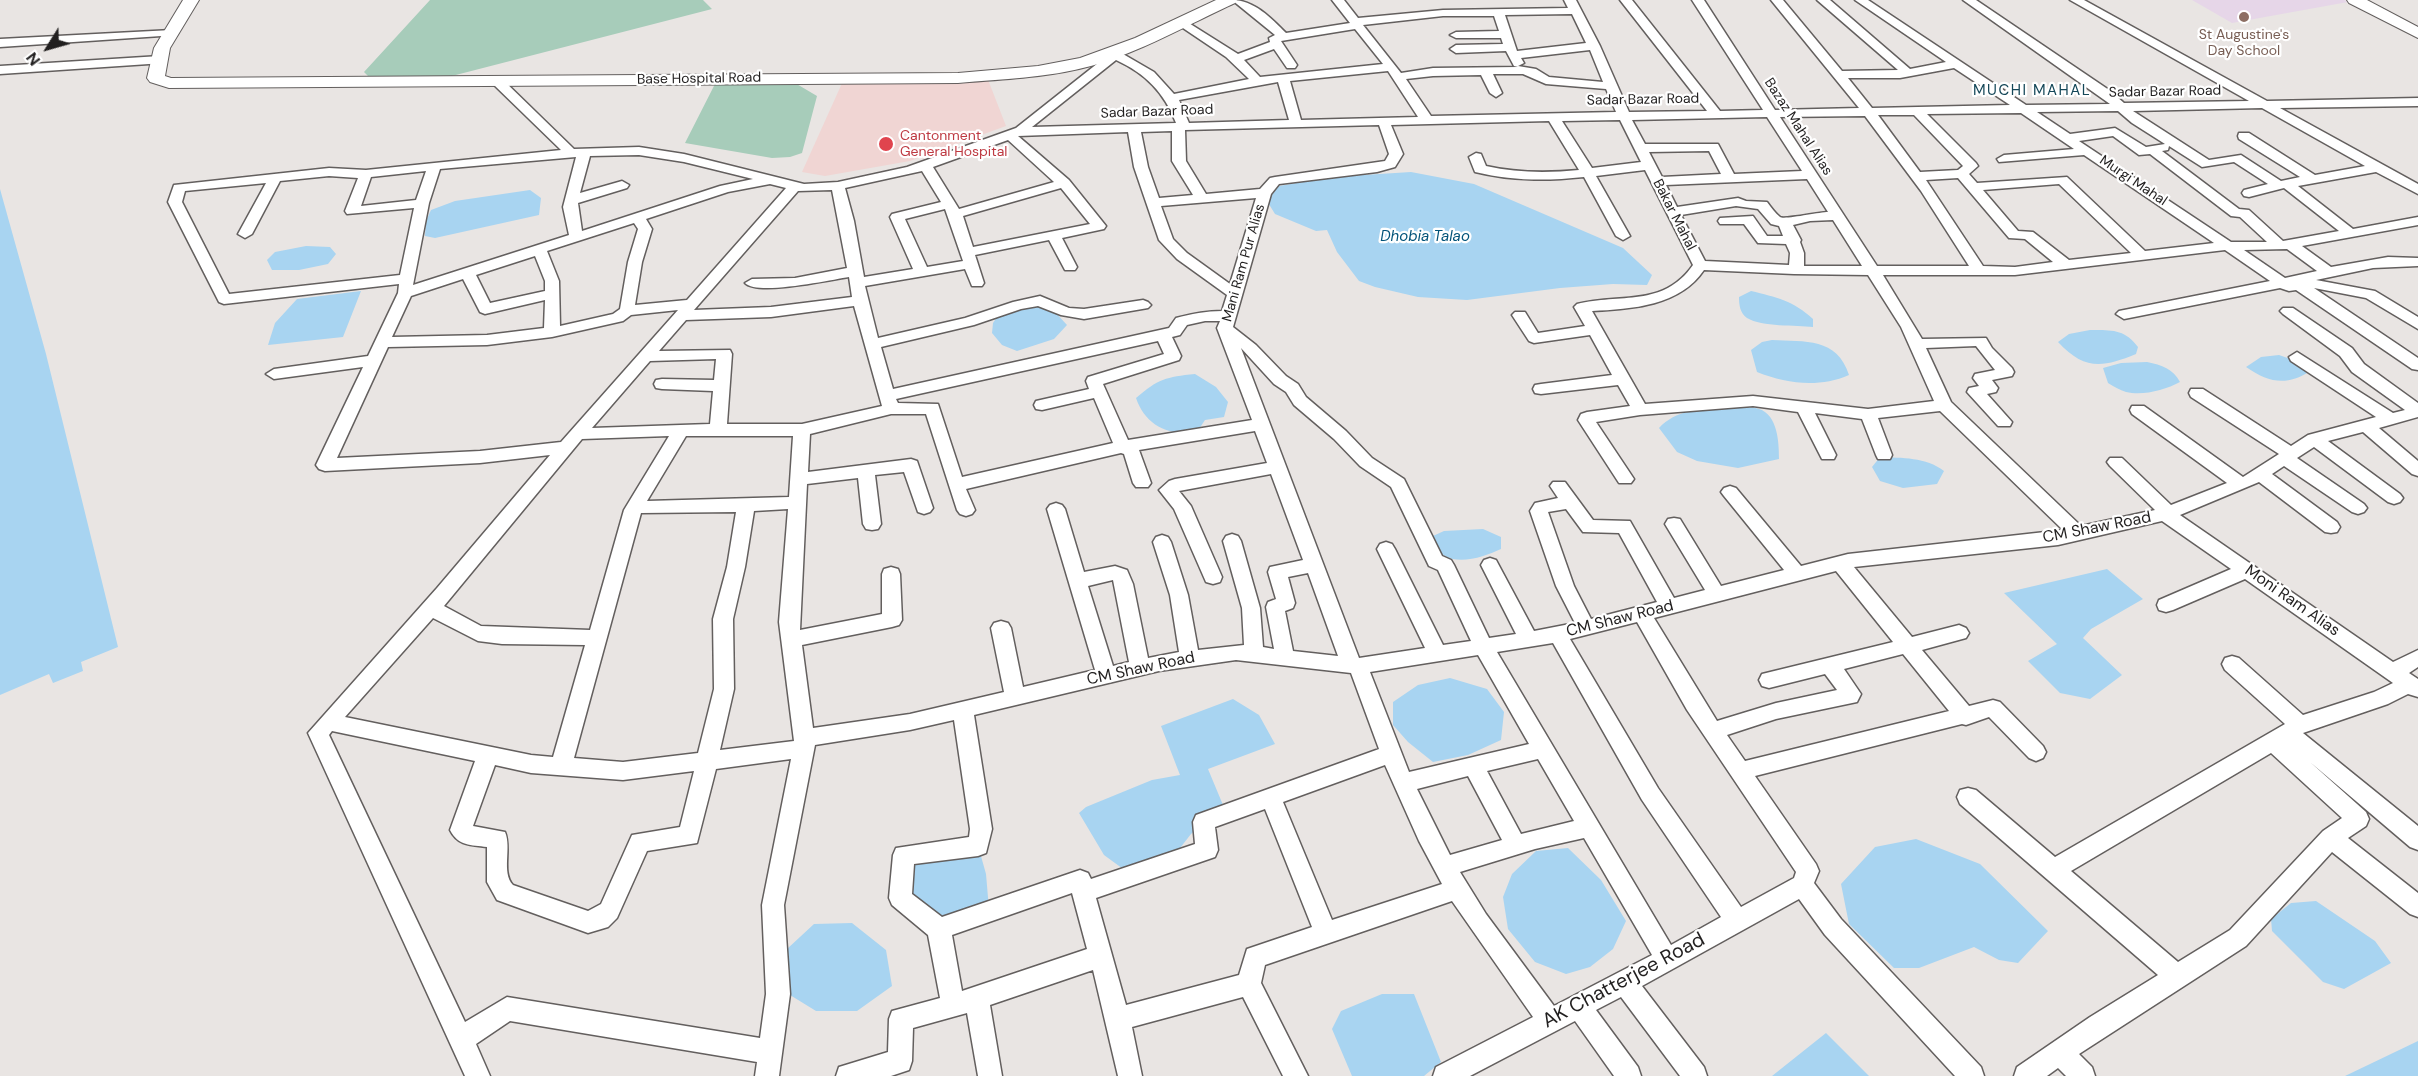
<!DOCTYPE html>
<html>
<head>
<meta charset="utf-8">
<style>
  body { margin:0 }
  #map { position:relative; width:2418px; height:1076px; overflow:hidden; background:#e9e5e3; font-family:"DM Sans",sans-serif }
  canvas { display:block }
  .north { position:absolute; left:18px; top:18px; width:60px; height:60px; -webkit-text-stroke:4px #fff; paint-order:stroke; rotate:233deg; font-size:16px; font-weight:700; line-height:24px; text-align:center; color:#211f1f }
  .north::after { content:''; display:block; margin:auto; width:21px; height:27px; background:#211f1f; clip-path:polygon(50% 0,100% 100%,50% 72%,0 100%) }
</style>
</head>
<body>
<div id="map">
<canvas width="2418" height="1076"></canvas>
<div class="north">N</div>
</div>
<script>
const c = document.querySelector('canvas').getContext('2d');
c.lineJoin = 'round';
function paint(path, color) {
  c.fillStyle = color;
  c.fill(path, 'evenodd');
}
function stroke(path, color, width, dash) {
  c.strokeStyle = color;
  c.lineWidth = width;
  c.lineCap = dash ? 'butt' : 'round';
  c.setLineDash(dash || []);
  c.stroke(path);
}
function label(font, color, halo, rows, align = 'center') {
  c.font = font + ' "DM Sans",sans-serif';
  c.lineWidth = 4.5;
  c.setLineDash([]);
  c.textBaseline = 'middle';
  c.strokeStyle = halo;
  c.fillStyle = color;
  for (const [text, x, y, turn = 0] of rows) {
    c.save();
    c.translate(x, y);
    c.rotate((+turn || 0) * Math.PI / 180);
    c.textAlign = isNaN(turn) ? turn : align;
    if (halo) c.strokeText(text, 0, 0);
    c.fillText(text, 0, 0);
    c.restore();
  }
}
paint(new Path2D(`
  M2192 0H2344L2348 2 2232 23Z`), '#e6d6e8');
paint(new Path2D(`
  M987 77 1006 126 910 161 825 176 802 172 843 81Z`), '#f0d5d3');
paint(new Path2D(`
  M430 0H703L712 9 448 77 368 76 364 72Z
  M795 83 817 96 802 153 790 157 772 158 685 143 715 84Z`), '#a7ccba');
paint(new Path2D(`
  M1411 172 1474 184 1623 248 1652 275 1647 285 1613 284 1560 288 1467 300 1418 297 1375 287 1359 281 1337 252 1327 230 1316 231 1275 214 1267 201 1279 186 1332 177Z
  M0 189 46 354 118 647 81 662 83 671 53 683 49 674 0 695Z
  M530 190 541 198 539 215 435 238 425 236 426 221 431 210 455 201Z
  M306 246 330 247 336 254 328 264 299 270H272L267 260 275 252Z
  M361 291 343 337 268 345 275 323 297 299Z
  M1751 291C1776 297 1794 301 1813 319V327C1796 325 1762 327 1747 318 1740 313 1739 305 1739 297Z
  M1039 305 1055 312 1067 325 1054 339 1017 351 1002 345 992 333 993 323 999 314 1021 307Z
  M2090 330C2111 330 2125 329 2138 347L2136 354C2102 368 2084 370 2058 342L2069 334Z
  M1772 340C1805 342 1837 337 1849 375 1819 388 1787 384 1757 372L1751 350 1762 342Z
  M2279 355 2296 361 2310 371C2286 387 2268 382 2246 367L2261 357Z
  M2147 362C2162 365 2173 369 2180 382 2165 390 2143 396 2126 392 2120 390 2113 386 2108 383L2103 368 2121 363Z
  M1195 374 1216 387 1228 402 1224 417 1205 420 1197 432C1169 437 1145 425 1136 398 1158 379 1166 377 1195 374Z
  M1720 408C1732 408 1748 406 1759 409 1778 415 1779 443 1779 459L1738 468 1697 461 1677 452 1659 428C1676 410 1697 410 1720 408Z
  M1880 457C1902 458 1926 457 1944 471L1937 484 1903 488 1880 481 1872 467Z
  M1483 529 1501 537V549C1486 556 1461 565 1445 556 1441 554 1437 549 1434 546L1433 536 1444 531Z
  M2107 569 2143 599 2091 629 2083 638 2122 675 2090 699 2060 693 2028 661 2057 644 2004 593Z
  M1450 678 1487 689 1504 712 1501 740 1468 755 1433 762 1408 742 1393 725V702L1418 685Z
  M1233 699 1259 715 1275 744 1208 769 1223 805 1191 834 1173 857 1130 874 1104 855 1079 813 1086 807 1152 780 1180 775 1161 726Z
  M1916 839 1980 864 2048 931 2018 963 1999 960 1974 947 1919 968H1894L1849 924 1841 884 1875 847Z
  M1568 848 1601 880 1626 921 1613 949 1590 967 1566 974 1535 962 1508 929 1503 897 1512 874 1536 851Z
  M979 849 986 874 989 909 942 920 907 892 910 861Z
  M2316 901 2375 941 2391 963 2344 989 2323 982 2272 931 2271 919 2291 903Z
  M852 923 886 950 892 986 857 1011H816L790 995 787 949 814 924Z
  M1382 994H1414L1441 1062 1424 1076H1352L1332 1029 1341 1011Z
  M1826 1033 1869 1076H1772Z
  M2418 1041V1076H2345Z`), '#a8d4f1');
const street = new Path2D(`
  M1232 0C1254 0 1271 18 1286 33L1350 23 1332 0H1344L1358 18 1443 10 1568 8 1564 0H1576L1600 46 1629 112 1707 111 1620 0H1632L1720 111 1763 110 1692 0H1704L1775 110 1859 108 1771 0H1783L1842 71 1898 70 1817 0H1830L1910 69 1946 62 1855 0H1868L2026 105 2110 104 1963 0H1976L2109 90 2124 103 2249 101 2070 0H2084L2267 101 2418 98V106L2280 108 2418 184V194L2376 172 2298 186 2353 229 2418 217V225L2302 246 2331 267 2388 257 2418 258V266L2373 268 2316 280 2375 291 2418 317V329L2366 298 2314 288 2418 358V370L2412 369 2296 290 2289 291 2280 288 2124 319 2116 314 2119 311 2270 281 2225 250 2015 275H1883L1922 339 1986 338 1992 348 2012 368 2014 372 2012 376 1992 380 1998 388 1996 392 1987 394 2012 422 2010 426H1998L1967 392 1969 388 1979 386 1973 378 1975 374 1995 370 1976 346 1926 348 1951 402 2081 526 2155 510 2110 466 2107 462 2110 458H2122L2171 505 2227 483 2132 414 2130 410 2132 406H2144L2243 477 2279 454 2191 397 2189 393 2191 389H2203L2291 446 2308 435 2376 417 2291 361 2289 357 2297 352 2393 413 2405 410 2352 372 2340 356 2283 314 2280 311 2283 308H2293L2352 348 2364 364 2418 403V417L2379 428 2418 461V476L2412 474 2363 432 2328 441 2400 494 2403 498 2400 502 2394 504 2388 502 2314 447 2297 458 2364 504 2367 508 2364 512 2358 514 2352 512 2284 466 2272 474 2337 522 2340 527 2337 532 2331 533 2325 532 2259 482 2180 515 2393 662 2418 650V667L2409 673 2418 679V697L2408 694 2388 704 2303 733 2418 826V850L2410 847 2310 762 2366 812 2369 819 2366 826 2348 838 2418 893V917L2410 914 2332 852 2246 946 2079 1054 2092 1067 2095 1076H2066L2058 1068 2047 1076H2014L2017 1067 2090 1017 2158 975 1960 804 1957 797 1960 790 1968 788 1976 790 2055 857 2285 724 2225 670 2222 664 2225 658 2232 656 2239 658 2303 715 2374 692 2393 683 2245 579 2173 610 2166 612 2159 610 2157 605 2159 600 2231 569 2162 521 2058 545 1854 567 1912 637 1959 625 1966 628 1969 633 1966 638 1922 650 1969 706 1993 700 2000 702 2043 746 2046 752 2043 758 2036 761 2029 758 1989 717 1966 725 1962 724 1755 776 1816 864 1819 871 1814 883 1841 919 1981 1067 1984 1076H1955L1825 935 1799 899 1642 986 1704 1067 1707 1076H1680L1621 997 1596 1010 1638 1067 1641 1076H1614L1575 1021 1470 1076H1433L1436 1067 1533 1017 1452 901 1265 965 1261 983 1308 1076H1283L1243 997 1132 1027 1142 1076H1118L1093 970 990 1005 1002 1076H978L967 1013 913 1028 912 1061 909 1070 891 1076H836L839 1067 888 1052 889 1019 892 1011 940 998 928 935 892 905 889 898 893 855 896 848 969 837 970 829 954 720 910 730 815 745 784 905 790 994 779 1076H755L757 1062 510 1021 476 1044 490 1076H465L308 733 437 588 550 455 480 463 325 471 319 469 316 465 363 367 274 379 266 374 274 369 368 356 398 293 399 284 224 304 219 302 168 202 174 185 329 168 366 170 561 150 493 84 491 81 497 77 501 78 574 149 639 147 684 154 804 184 838 182 907 167 1016 128 1117 48H1125L1127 50 1123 54 1154 72 1174 94 1249 79 1226 57 1174 22 1180 19 1184 20 1238 54 1270 42 1269 38 1275 35ZM1572 14 1586 43 1517 51 1505 15ZM1443 16H1494L1499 31 1456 32 1450 35 1456 38H1501L1503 44 1456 45 1450 49 1456 53 1506 51 1514 66 1518 67 1433 68 1401 73 1363 25ZM1355 29 1383 64 1260 77 1244 60 1274 49 1287 68H1295L1297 65 1281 41ZM1590 50 1603 82 1549 77 1536 69 1518 66 1524 63 1521 58ZM1116 60C1146 74 1164 92 1176 123L1032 127ZM1954 68 2010 105 1872 108 1848 78H1900ZM1388 71 1418 117 1301 120 1290 81ZM1493 74H1523L1546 84 1606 89 1616 112 1431 116 1406 79 1433 76 1481 75 1490 93 1496 97 1502 93ZM1278 82 1289 120 1189 123 1179 100ZM2262 108 2365 166 2315 175 2249 133H2239L2238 136 2239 139 2300 177 2281 181 2241 155 2209 160 2133 111ZM2118 111 2132 123 2165 144 2146 147 2115 128 2070 134 2037 112ZM2021 113 2074 149 2004 155 1997 159 1999 162 2084 155 2214 243 2145 251 2067 177 1977 183 1969 174 1978 166 1976 163 1927 114ZM1878 115H1914L1963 166 1958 170 1920 172ZM1865 116 1921 191 1969 266H1877L1780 117ZM1767 117 1802 171 1734 174 1718 144H1645L1632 120ZM1620 120 1641 162 1592 168 1562 121ZM1549 121 1579 170C1548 173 1517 173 1486 166L1481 154 1476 153 1469 157 1475 172C1512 181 1546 181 1584 177L1616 236 1623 240 1630 236 1596 176 1645 170 1693 265C1663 308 1620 293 1577 304L1574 307 1585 326 1538 333 1525 312H1515L1512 315 1529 341 1534 343 1590 335 1612 375 1541 384 1535 385 1533 389 1535 393 1541 394 1618 385 1630 406 1587 412 1581 414 1578 420 1619 483H1631L1634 479 1596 422 1640 415 1753 406 1798 412 1822 459H1834L1836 455 1815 413 1862 419 1876 455 1878 459H1890L1892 455 1878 418 1940 411 2063 530 1848 554 1801 566 1736 488 1730 486 1724 488 1721 492 1724 496 1784 570 1721 586 1680 519 1674 518 1668 519 1665 524 1705 590 1674 598 1630 521 1593 520 1565 482H1553L1550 486 1558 498 1535 503 1530 511 1556 586 1575 623 1534 631 1496 560 1490 558 1484 560 1481 565 1516 634 1489 638 1454 565 1451 560 1442 556 1404 479 1372 458 1346 431 1306 397 1298 384 1286 376 1256 345 1233 327 1271 194 1279 184 1377 172 1395 167 1403 154 1391 125ZM1379 125 1389 154 1385 161 1275 177 1270 178 1260 189 1206 194 1186 161 1185 130ZM1172 131V161L1193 195 1159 198 1148 167 1141 132ZM1128 132 1134 167 1159 240 1177 259 1227 295 1222 311C1206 311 1191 314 1176 318L1169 328 893 389 881 347 974 325 1021 309 1038 306 1061 315 1084 319 1148 308 1151 305 1148 302 1143 300 1084 309 1069 308 1040 296 1013 302 965 318 878 338 865 286 965 269 972 286H982L984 283 975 255 1049 240 1065 270H1075L1077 267 1062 238 1104 229 1106 226 1069 180 1018 136ZM2113 136 2139 155 2150 154 2231 216 2240 217 2267 242H2231L2079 141ZM1008 140 1054 182 959 209 933 167ZM2169 146 2202 167 2234 162 2268 184 2244 190 2242 193 2244 196 2249 197 2284 188 2339 231 2283 241 2249 210 2239 209 2162 151 2168 150ZM1709 151 1721 174 1662 177 1649 152ZM639 155 684 162 753 179 720 186 582 231 578 203 627 188 629 185 622 181 580 193 590 156ZM576 157 563 207 569 235 413 285 429 203 440 169ZM426 171 416 200 361 206 371 177ZM922 171 941 202 892 214 890 217 913 269 864 277 854 221 845 188ZM329 176 358 178 345 211 347 214 414 208 400 275 229 294 182 202 185 191 266 183 238 234 245 238 252 234 280 181ZM1958 178 2009 238 2025 239 2053 262 2015 267 1983 266 1926 180ZM1807 179 1828 212C1819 212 1784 220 1780 217 1775 213 1771 207 1767 202L1746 201 1738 198 1677 207 1666 185ZM770 184 786 188 687 300 635 305 642 262 652 229 646 219 728 192ZM2059 184 2131 253 2069 260 2033 232 2018 231 1983 190ZM1061 188 1090 224 973 247 963 216ZM832 190 847 268 795 278 752 279 745 283C757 296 830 280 849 277L852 297 771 307 694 310 798 191ZM1256 198 1230 284 1187 253 1173 239 1161 206ZM1736 206 1758 209 1771 224 1779 226 1783 236H1767L1753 216 1720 218 1718 221 1720 224H1744L1758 243 1786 244 1790 253 1789 265 1705 261 1681 215ZM945 209 963 261 927 267 905 219ZM1833 220 1862 266H1804V253L1800 242 1801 240 1793 225 1810 221ZM634 223 638 229 628 262 620 309 613 314 560 326 559 281 547 251ZM2287 249 2317 271 2285 278 2244 250ZM535 256 545 281V291L490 303 476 275ZM1704 270 1794 274 1868 275 1901 327 1934 401 1868 409 1753 396 1645 404 1592 311C1632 309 1680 306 1704 270ZM463 279 480 312 485 314 545 300 544 328 487 335 392 337 411 296ZM854 306 882 406 802 424H727L732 354 730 350 659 351 686 320 771 317ZM678 310 561 442 480 451 337 458 388 347 487 345 552 337 623 321 631 315ZM1205 321H1220L1217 328 1252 420 1128 440 1103 384 1179 360 1181 356 1172 337 1180 335 1187 325ZM1158 341 1164 354 1088 377 1086 381 1089 389 1036 401 1034 405 1036 409 1042 410 1094 398 1113 443 962 477 938 404 898 403 896 399ZM1241 348 1274 384 1286 392 1294 405 1334 439 1360 466 1391 487 1429 566 1438 570 1471 641 1443 645 1395 549 1392 544 1386 542 1380 544 1377 549 1425 648 1359 658ZM716 359 714 380 662 379 656 380 654 384 656 388 662 389 713 391 710 424 592 428 650 361ZM891 414H926L957 510 960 514 966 516 972 514 975 510 966 489 1121 453 1124 454 1133 483 1136 487H1148L1151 483 1139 450 1255 431 1267 463 1175 479 1169 481 1159 490 1174 509 1206 582 1213 584 1220 582 1222 577 1191 506 1179 491 1271 474 1303 560 1270 567 1268 572 1276 599 1268 602 1266 607 1274 649 1263 647 1260 608 1241 541 1238 536 1232 534 1226 536 1223 541 1242 608 1244 645 1198 650 1188 595 1171 542 1168 537 1162 535 1156 537 1153 542 1170 595 1179 652 1148 658 1133 584 1127 570 1115 566 1084 572 1065 509 1062 505 1056 503 1050 505 1047 509 1095 670 1023 687 1011 628 1008 623 1001 621 994 623 991 628 1004 692 910 714 813 728 802 645 892 627 899 625 902 620 900 574 898 569 891 567 884 569 882 574V614L800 630 807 484 858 478 863 524 866 529 872 530 878 529 881 524 875 475 904 472 918 512 924 514 930 512 933 508 917 461 911 459 808 472 810 434ZM669 436 624 510 590 630 481 626 444 606 582 439ZM686 436H793L789 497 647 501ZM788 509 779 622 794 741 720 750 734 689 733 619 745 567 754 511ZM1566 509 1583 532 1619 533 1657 602 1591 619 1574 586 1548 512ZM736 512 727 567 713 619 714 689 698 753 623 762 574 758 641 513ZM1836 571 1893 642 1762 674 1759 680 1762 686 1769 688 1825 674 1837 690 1776 703 1717 721 1654 618ZM1308 573 1338 656 1293 651 1285 611 1293 608 1295 603 1288 577ZM1113 580 1129 662 1113 666 1088 586ZM433 618 478 641 502 644 585 645 553 757 531 755 345 717ZM1637 622 1687 710 1796 872 1794 878 1741 907 1658 788 1570 639ZM1553 643 1642 800 1721 917 1671 945 1497 652ZM1903 654 1949 711 1745 761 1727 735 1776 719 1857 702 1861 694 1844 669ZM1478 655 1529 744 1409 772 1370 672ZM1236 660 1351 673 1379 749 1196 815 1193 822 1195 844 1091 879 1088 873 1080 870 942 917 912 894 914 864 978 856 986 853 992 829 974 715 1159 671ZM332 731 475 761 450 830C458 846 471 845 487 847V882L497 900 588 933 608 927 617 918 647 851 697 843 716 769 791 759 762 905 766 994 760 1038 507 997 465 1022 329 735ZM2271 753 2342 818 2323 831 2230 930 2178 962 2071 871ZM1538 759 1574 821 1521 834 1487 771ZM495 765 531 773 623 780 694 771 680 827 632 835 601 904 588 911 513 885C501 872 512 848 505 832L473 826ZM1385 765 1419 841 1442 884 1332 920 1283 802ZM1468 776 1502 840 1450 855 1417 789ZM1265 809 1312 927 1247 949 1239 975 1126 1005 1096 898 1215 857 1218 850 1215 827ZM1584 838 1652 955 1554 1006 1486 914 1460 872 1535 849ZM1072 893 1087 949 962 991 952 935Z
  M172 30 178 33 176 35 0 47V39Z
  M160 56 166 60 164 63 0 74V66Z`);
const secondary = new Path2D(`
  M183 0H199L170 48 165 76 171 78 958 73 1038 66 1080 58 1135 38 1216 0H1237L1235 3C1187 25 1141 52 1091 66 1047 78 1003 79 958 83L169 88 150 82 147 78 154 48Z
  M2347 0H2367L2418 27V38L2349 3Z`);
stroke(street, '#635f5e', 3);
stroke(secondary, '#635f5e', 2);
paint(street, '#fff');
paint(secondary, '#fff');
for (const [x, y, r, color] of [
  [2244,17,6,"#8d6e63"],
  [886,144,8,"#e0444e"]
]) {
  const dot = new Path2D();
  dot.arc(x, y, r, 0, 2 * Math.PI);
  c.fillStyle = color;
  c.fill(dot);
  stroke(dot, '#fff', 2);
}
label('14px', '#785e54', '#fff', [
  ["St Augustine's",2244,35],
  ["Day School",2244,51]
]);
label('14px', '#211f1f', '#fff', [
  ["Base Hospital Road",699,79,-1],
  ["Sadar Bazar Road",2165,92,-1],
  ["Sadar Bazar Road",1643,100,-1],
  ["Sadar Bazar Road",1157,112,-2],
  ["Bazaz Mahal Alias",1798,127,57],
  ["Murgi Mahal",2133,181,34],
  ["Bakar Mahal",1674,215,63],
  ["Mani Ram Pur Alias",1244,263,-74]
]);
label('14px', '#be3a42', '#fff', [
  ["Cantonment",900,136],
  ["General Hospital",900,152]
], 'left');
c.letterSpacing = '1.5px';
label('15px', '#144758', '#fff', [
  ["MUCHI MAHAL",2032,91]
]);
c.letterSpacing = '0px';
label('italic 15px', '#025379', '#fff', [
  ["Dhobia Talao",1425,237]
]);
label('16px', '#211f1f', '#fff', [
  ["CM Shaw Road",2097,528,-11],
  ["Moni Ram Alias",2292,601,35],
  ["CM Shaw Road",1620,619,-14],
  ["CM Shaw Road",1141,669,-12]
]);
label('20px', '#211f1f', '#fff', [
  ["AK Chatterjee Road",1624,981,-28]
]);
</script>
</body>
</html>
